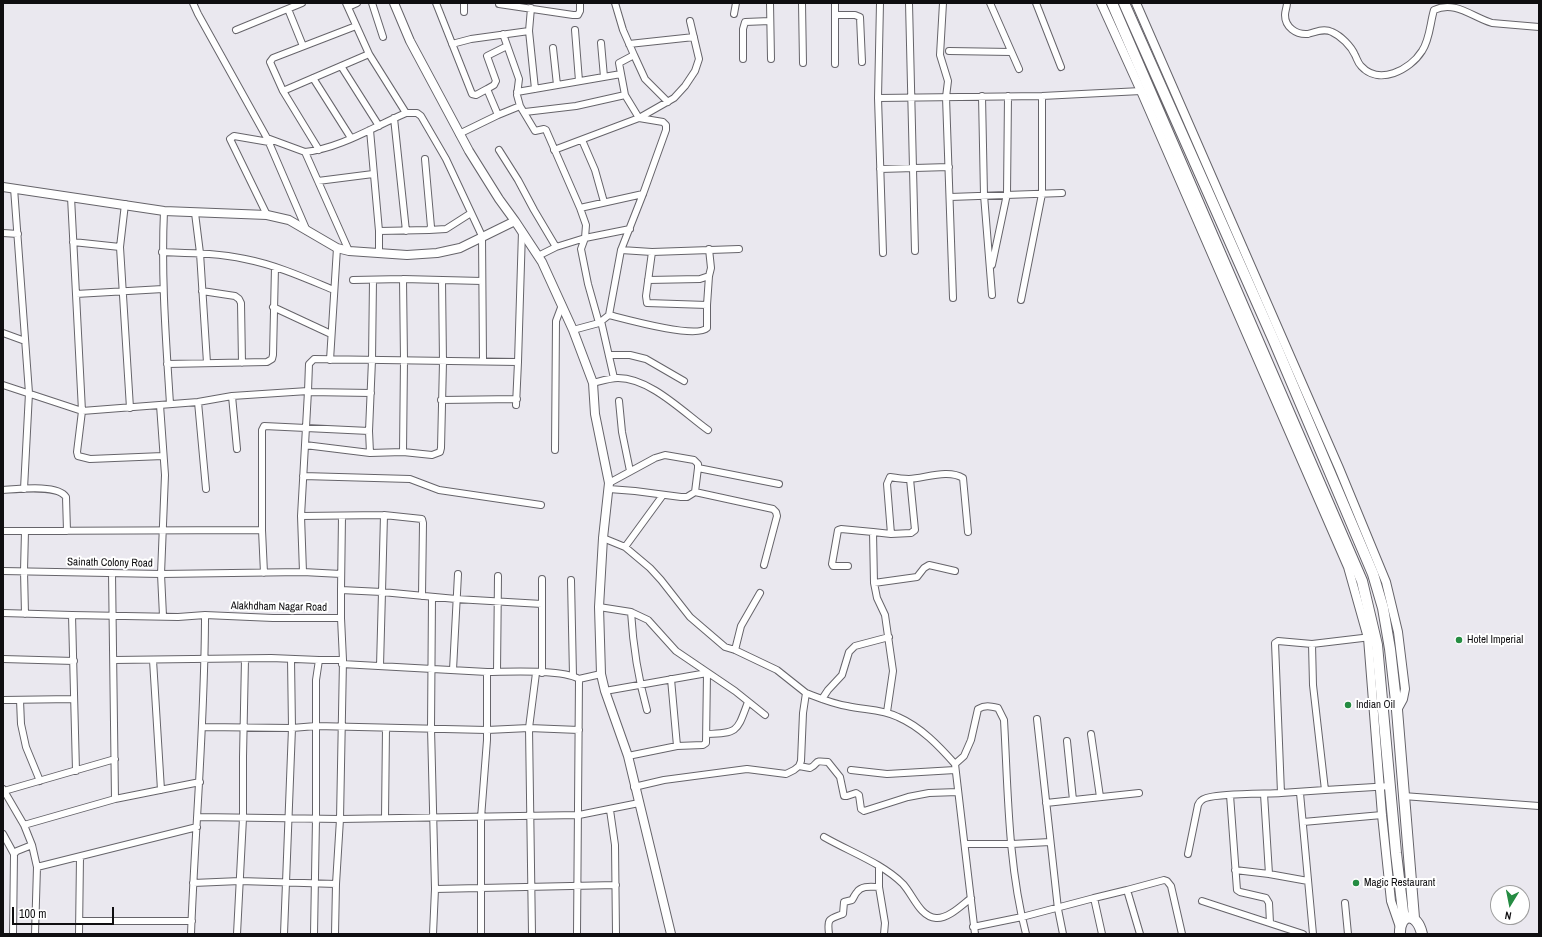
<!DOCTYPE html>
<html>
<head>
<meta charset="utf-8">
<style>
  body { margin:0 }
  #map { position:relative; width:1542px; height:937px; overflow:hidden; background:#eae8ef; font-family:"Archivo Narrow",sans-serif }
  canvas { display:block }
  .frame { position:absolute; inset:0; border:4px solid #0f0e10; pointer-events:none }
  .north { position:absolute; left:1490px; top:885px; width:40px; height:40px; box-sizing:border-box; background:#fff; border:1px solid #9f9f9f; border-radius:50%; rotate:190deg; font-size:11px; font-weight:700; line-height:16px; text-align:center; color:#0f0e10 }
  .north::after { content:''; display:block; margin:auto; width:14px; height:18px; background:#258c42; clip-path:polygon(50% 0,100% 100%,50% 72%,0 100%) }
  .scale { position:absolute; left:12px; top:907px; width:102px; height:18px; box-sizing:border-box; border:2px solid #0f0e10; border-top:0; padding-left:5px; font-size:12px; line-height:14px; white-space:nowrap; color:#0f0e10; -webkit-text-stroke:3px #fff; paint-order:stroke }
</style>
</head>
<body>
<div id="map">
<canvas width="1542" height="937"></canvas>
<div class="frame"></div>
<div class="north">N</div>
<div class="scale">100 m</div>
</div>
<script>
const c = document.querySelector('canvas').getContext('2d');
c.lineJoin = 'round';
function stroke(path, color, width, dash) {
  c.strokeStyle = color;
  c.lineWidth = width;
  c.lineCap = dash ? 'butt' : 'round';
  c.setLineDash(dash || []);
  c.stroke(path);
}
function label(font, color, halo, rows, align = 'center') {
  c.font = font + ' "Archivo Narrow",sans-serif';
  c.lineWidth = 4;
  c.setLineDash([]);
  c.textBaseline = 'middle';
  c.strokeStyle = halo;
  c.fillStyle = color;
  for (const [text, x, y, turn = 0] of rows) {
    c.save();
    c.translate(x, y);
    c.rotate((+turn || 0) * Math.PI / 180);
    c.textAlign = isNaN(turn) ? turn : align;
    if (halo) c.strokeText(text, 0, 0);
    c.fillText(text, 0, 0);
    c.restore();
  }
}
const minor = new Path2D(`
  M193 3 198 14 267 138 307 231
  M346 3 369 54 406 113H417L421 116 446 159 482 236 483 360
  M372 3 383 37
  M436 3 472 94 476 95 487 89 498 115 520 106 535 131 544 129 546 130 580 208 586 225 585 238 581 249 588 284 599 323
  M464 3V12
  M770 3 771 59
  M802 3 803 63
  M835 3V64
  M880 3 878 98 883 253
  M909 3 915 251
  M943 3 940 55 948 81 946 97 953 298
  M990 3 1019 69
  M1036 3 1061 67
  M1287 3C1287 7 1285 11 1285 15 1285 27 1296 35 1308 34 1315 32 1324 28 1332 32 1341 36 1351 46 1355 55 1357 59 1358 63 1361 66 1379 86 1410 70 1422 51 1430 39 1430 23 1434 10 1455 0 1472 17 1492 23L1539 27
  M499 4 573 15H578L580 11V3
  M348 7 357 3
  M531 8 529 31 535 89
  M288 9 303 46
  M734 14 736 3
  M835 15H855L860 17 862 62
  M236 30 302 3
  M575 30 579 81
  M503 34 519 79 517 95 520 106
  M601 43 604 77
  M452 44 471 39 529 31
  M629 44 694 37
  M553 48 557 85
  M949 51 1011 52
  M634 55 645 79 668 102
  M743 59V29L745 22 770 21
  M341 66 379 126
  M313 78 351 138
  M487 89 494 85 496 81 487 56 507 46
  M283 91 369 54
  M517 92 621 74
  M982 96 984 195 992 295
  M878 98 1042 96 1141 91
  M525 112 576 106 625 95
  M394 118 406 231
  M370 130 379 231V253
  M459 134 498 115
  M267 138 305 152
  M582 140 595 170 604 202
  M319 150 283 91 270 62 273 58 356 26
  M499 150 518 180 534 210 556 247 538 256
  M554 150 639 118 674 98 685 86 695 71 699 59 690 21
  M880 169 949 167
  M318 181 373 174
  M14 188 29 393 24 489
  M71 197 82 411 77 452 78 456 90 459 163 456
  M950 197 1062 193
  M125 204 120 247 130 408
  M580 208 643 194
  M164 211C161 276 166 340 170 404
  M195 213 200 253 207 363
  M267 215 230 139 234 136 269 142
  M429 230 446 229 471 213
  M379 231 429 230 431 227 425 159
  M3 233 18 234
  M73 242 120 247
  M556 247 585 238 630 229
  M621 250 652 252 739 249
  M349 251 305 152C341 148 373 127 406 113
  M162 252C190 253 217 253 245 259 276 265 305 278 334 290
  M992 265 1007 194 1008 96
  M403 279 482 281
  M353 280 403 279 404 360 403 452
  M648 280 700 279 709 276
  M202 291 235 296 239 299 241 303 242 363
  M76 294 163 289
  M1021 300 1042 194V96
  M707 305 709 276 711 268 709 249
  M273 307 331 334
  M609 315C625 319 696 339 707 328V305L647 303 646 296 652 252
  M601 321 614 378
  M573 330 599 323 609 315 621 250 643 194 666 130V125L663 122 639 118 625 95 619 63 634 55 623 30 615 3
  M3 333 25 341
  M609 355H630L646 359 684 381
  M330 360 337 248
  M167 364 267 362 272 359 273 355 275 267
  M593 383C601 381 610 378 618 378 650 378 683 412 708 430
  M3 385 82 411 198 402 232 396 308 391 305 445
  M308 391 309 364 314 359 518 362 522 231
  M308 392 371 393
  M232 396 237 449
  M441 400 517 399
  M619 401 622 432 630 471
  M198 402 206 489
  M516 405 518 362
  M555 450 556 321 562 305
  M370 453 369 431 372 360 373 280
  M698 468 779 484
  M303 476 410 479 439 490 541 505
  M609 483 655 458 665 455 694 460 698 464V468L695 492 773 509 776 512 777 516 764 565
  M609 489 635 491 681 497H687L695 492
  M3 490C18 489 58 484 66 497L67 531
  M384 515 422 519 423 523 422 596
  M262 530V430L264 426 369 431
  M3 531 262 530 264 573
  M891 534 911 533 915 530 910 479
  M603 538 625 547 650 568 661 580 690 617 725 647 735 650 777 670 806 693
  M625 547 663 495
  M848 566H833L832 564 838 530 841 529 873 532
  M3 571 161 574 165 475 160 405
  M303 572 341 574
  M542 579V673
  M571 580 573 676
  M874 583 917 577 924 568 929 565 955 571
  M341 590 342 516
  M432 597 431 728 435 889 433 934
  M599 607 631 612 648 620 676 651 735 691 765 715
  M631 612C633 645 638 678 647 710
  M3 613 72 615 178 617 205 615 273 618H341V590L382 592 384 515 301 516 305 445 370 453 403 452 432 455 440 452 441 448 443 362 442 280
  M25 614 24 571 25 531
  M72 615 76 771
  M163 616 161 574 303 572 301 516
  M1312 644 1313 685 1325 790 1391 786
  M735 650 741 626 760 593
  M3 659 74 661
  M114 660 271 658 319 660
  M153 660 161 790
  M342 664 487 672
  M380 666 382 592 456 599 542 604
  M453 670 458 574
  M497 672 498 576
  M671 679 677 746
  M605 691 707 673 706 743 703 745 677 746 628 756
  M822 699 828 690 842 675 849 652 855 646 889 637
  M3 700 74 699
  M20 700 21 724 26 747 40 781
  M887 712 893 671 885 615 877 598 874 583 873 532 891 534 887 484 890 477C896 478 903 479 909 479 926 478 948 469 963 478L968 532
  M1037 719 1058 909 1063 934
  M202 727 292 728 316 726 487 730 529 728 579 730
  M707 734C739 733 737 731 748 702
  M1091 734 1100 797
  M1067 741 1073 800
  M955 764 964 756 971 740 978 709C985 705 990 706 998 708L1004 720C1008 791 1008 865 1026 934
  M799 766 810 768C820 763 812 760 828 762L840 777 844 796H847L856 793 859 795 861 809 864 811 908 797 929 793 958 792
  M851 770 887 774 955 770
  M634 787 664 780 747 769 786 774 794 770 799 766 801 761 803 713 806 693C819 698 833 704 847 706 864 710 882 709 898 717 921 727 939 746 955 764L975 934
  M3 789 24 825 115 799 112 573
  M1325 790 1281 793 1275 643 1278 641 1312 644 1371 637
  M4 791 115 759
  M1300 793 1313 934
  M1230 795 1237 890 1240 892 1266 898 1269 903 1270 923
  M1403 796 1539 806
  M115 799 200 782
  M1046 803 1139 793
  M610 810 615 845 616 934
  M198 817 340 819 579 815 639 803
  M385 818 386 728
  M1303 822 1382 815
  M24 825 32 845 37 867 35 934
  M3 834 14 854
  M824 837C850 852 882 863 903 884 913 895 920 917 936 918 948 919 962 905 971 898
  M965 844H1012L1050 842
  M1188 854 1198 805C1199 803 1200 801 1202 800 1209 793 1267 794 1281 793
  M37 867 197 827
  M879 867V887L885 923 884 934
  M1235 870 1269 874 1264 794
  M1269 874 1308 881
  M193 883 240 881 336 884
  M435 889 616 885
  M1127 890 1164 880 1167 881 1171 886 1182 934
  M1202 901 1303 934
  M1345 903 1348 934
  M79 921H192
  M973 927 1022 917 1094 898
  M13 934 14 854 17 851 32 845
  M79 934 80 857
  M191 934C195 828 205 722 205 615
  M237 934 243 818V757L245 659
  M284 934 292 728 291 659
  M314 934 316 819V680L319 660H343L341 618
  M335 934 336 884 340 819 343 660
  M481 934V818L487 740V672C509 672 561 669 579 679L601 674
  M532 934 529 728 536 673
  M577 934 579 679
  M829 934C827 918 829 919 843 914L844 902 852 900C854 897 855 894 857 892 862 885 872 887 879 887
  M1102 934 1094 898 1127 890 1140 934`);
const tertiary = new Path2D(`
  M394 3 410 41 469 151 499 199 515 221 542 262 573 330 593 383 595 414 609 483 603 538 599 607 601 674 605 691 628 756 671 934
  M1101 3 1141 91 1348 567 1368 638 1382 815 1391 901 1400 927
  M1136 3 1339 468 1386 582 1398 632 1405 689 1403 699 1397 710
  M3 187 164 211 267 215 289 220 337 248 349 251 407 255 437 253 460 248 515 221`);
const primary = new Path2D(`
  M1112 3 1362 581 1377 645 1396 853 1404 920
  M1124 3 1274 341 1373 574 1383 608 1390 649 1397 710 1414 918
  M1400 934C1399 913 1417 911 1422 934`);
stroke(minor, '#66646a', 8);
stroke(tertiary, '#66646a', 10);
stroke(primary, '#66646a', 12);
stroke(minor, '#fff', 6);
stroke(tertiary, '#fff', 8);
stroke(primary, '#fff', 10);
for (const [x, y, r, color] of [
  [1459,640,4,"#258c42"],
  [1348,705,4,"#258c42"],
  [1356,883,4,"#258c42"]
]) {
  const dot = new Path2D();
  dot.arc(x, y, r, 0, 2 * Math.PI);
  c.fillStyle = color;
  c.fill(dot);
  stroke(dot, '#fff', 1.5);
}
label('11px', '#0f0e10', '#fff', [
  ["Sainath Colony Road",110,563,1],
  ["Alakhdham Nagar Road",279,607,1]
]);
label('11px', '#0f0e10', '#fff', [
  ["Hotel Imperial",1467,640],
  ["Indian Oil",1356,705],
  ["Magic Restaurant",1364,883]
], 'left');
</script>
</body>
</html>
